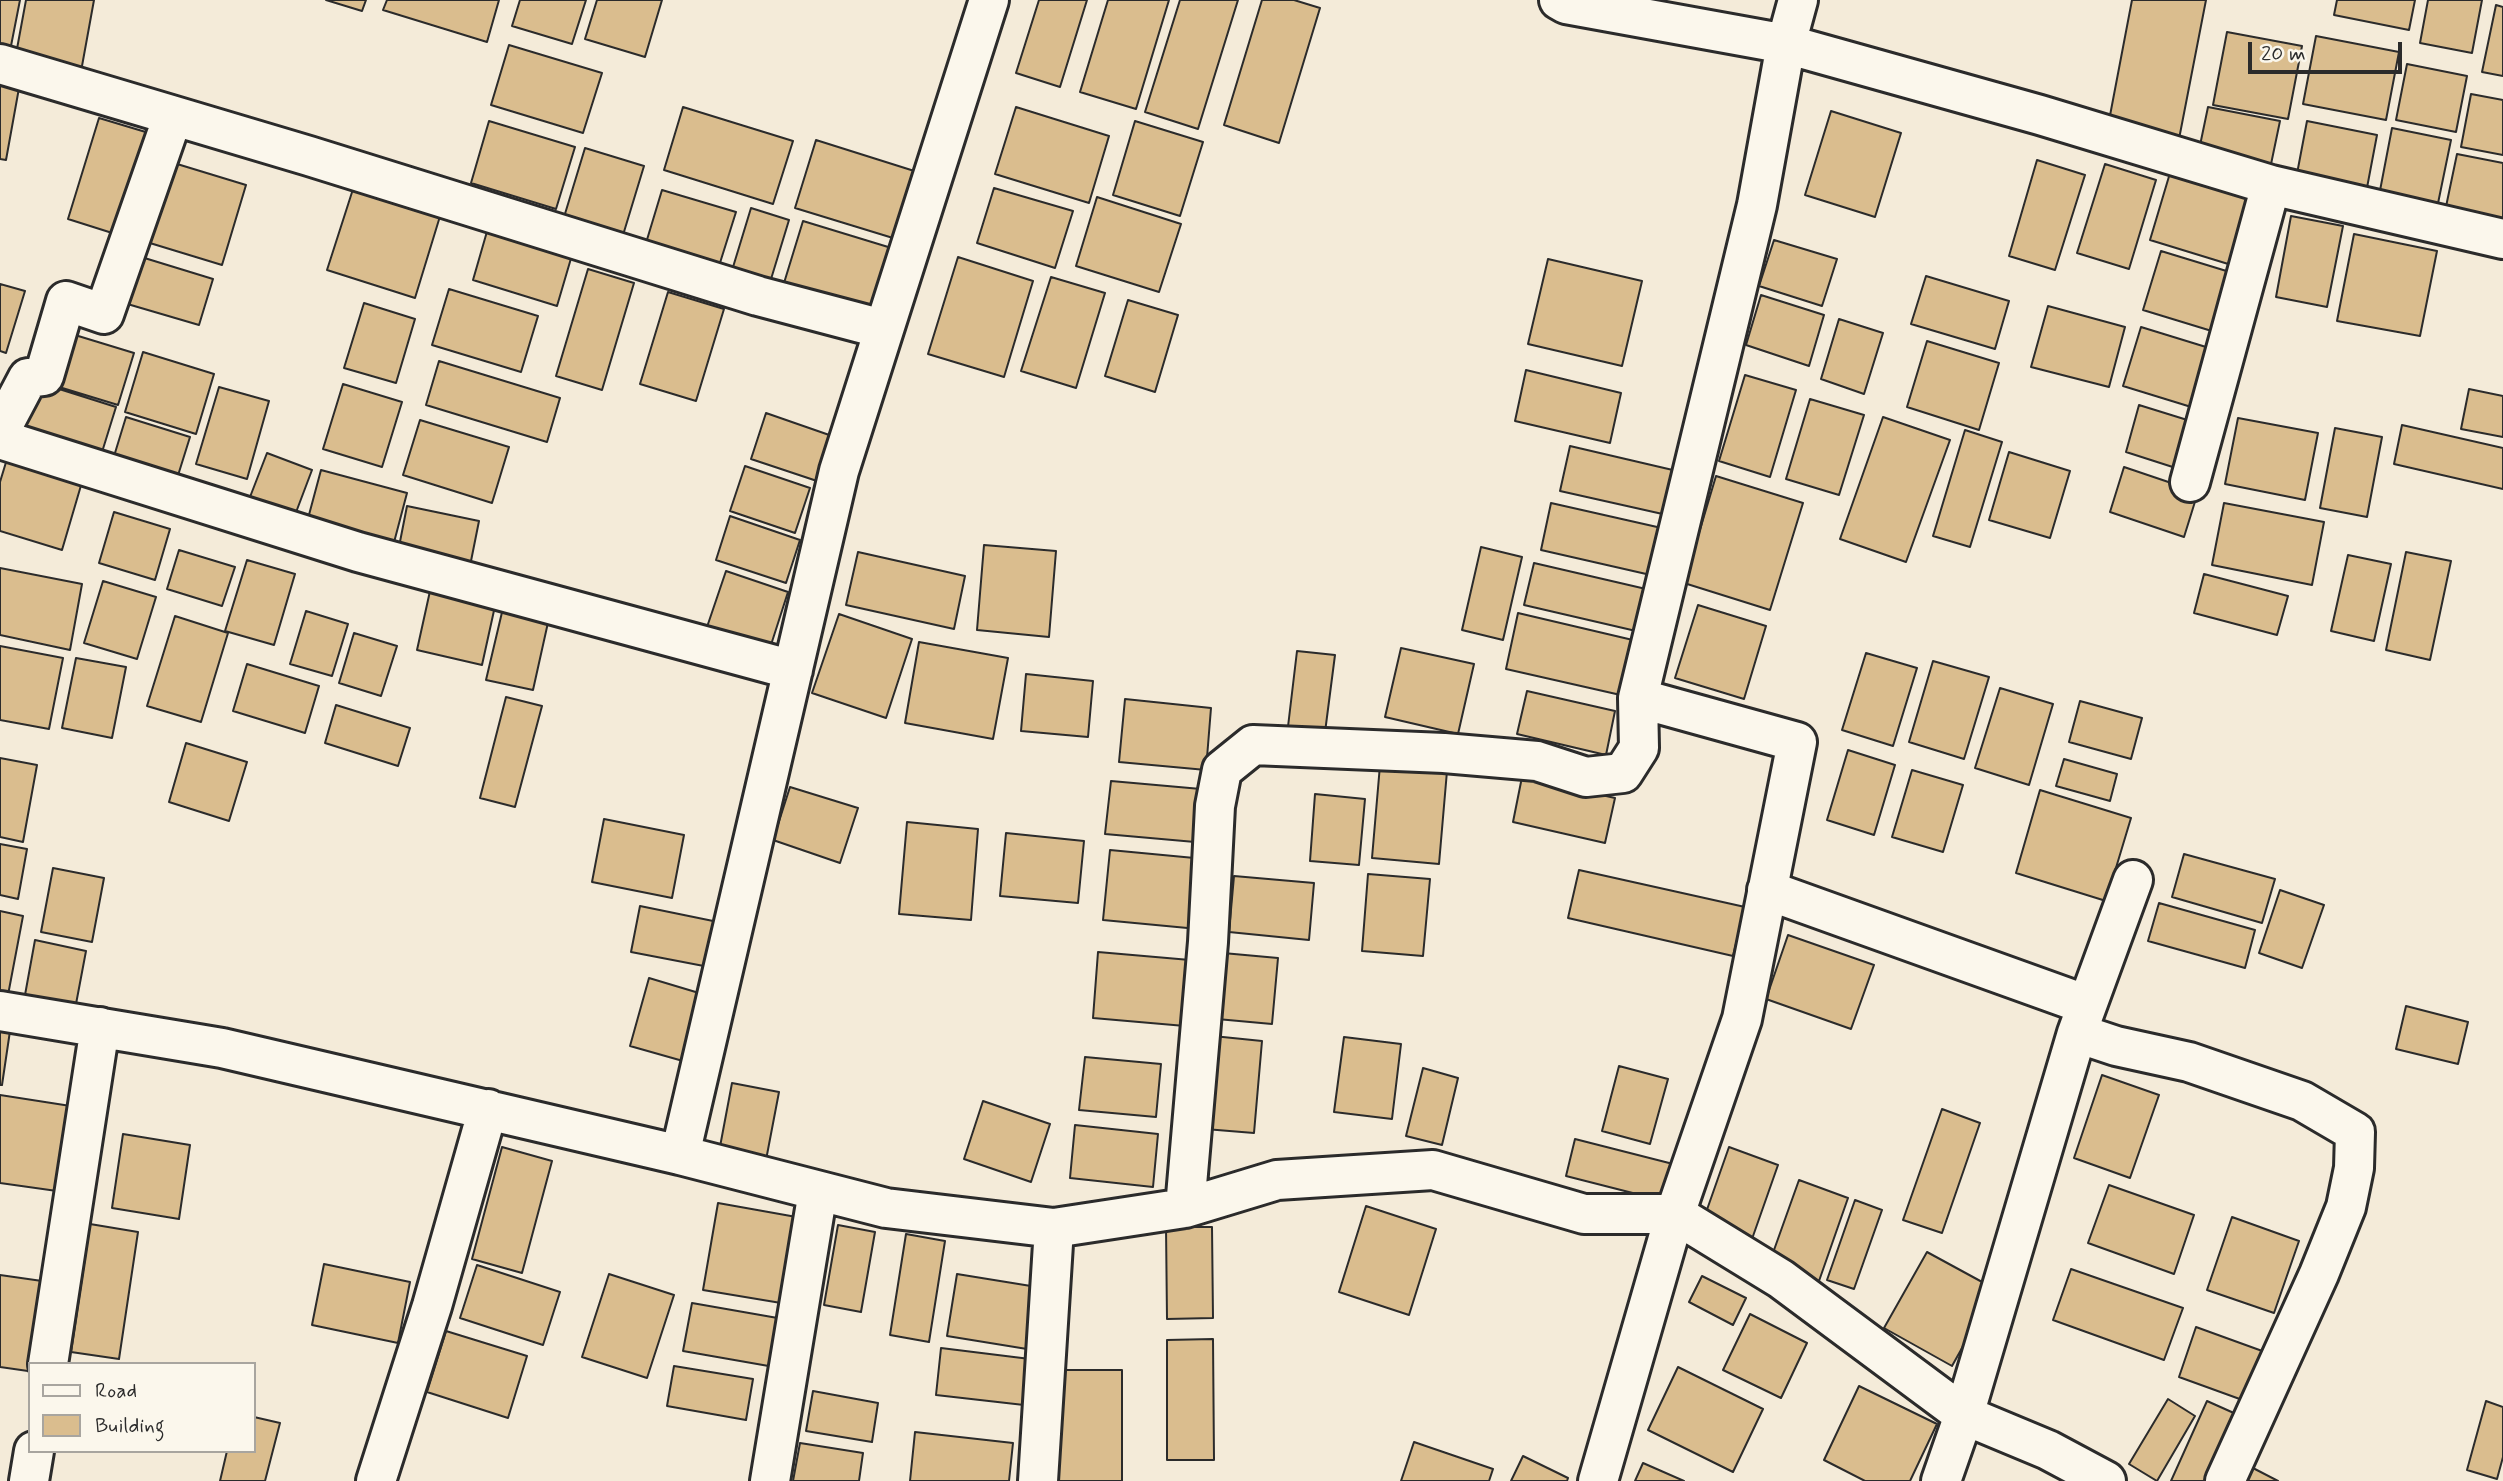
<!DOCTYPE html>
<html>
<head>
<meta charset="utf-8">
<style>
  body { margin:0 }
  #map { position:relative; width:2503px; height:1481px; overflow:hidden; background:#f4ebd9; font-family:Mynerve,sans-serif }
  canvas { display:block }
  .legend { position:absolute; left:28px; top:1362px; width:228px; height:91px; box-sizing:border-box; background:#fbf7ec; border:2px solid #a8a59f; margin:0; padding:9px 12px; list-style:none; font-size:21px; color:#2b2b2b }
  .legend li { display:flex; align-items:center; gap:14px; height:35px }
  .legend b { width:35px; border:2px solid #a8a59f }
  .scale { position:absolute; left:2248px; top:42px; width:154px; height:32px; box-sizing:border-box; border:4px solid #2b2b2b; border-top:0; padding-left:9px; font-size:21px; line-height:24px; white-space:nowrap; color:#2b2b2b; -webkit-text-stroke:5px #fbf7ec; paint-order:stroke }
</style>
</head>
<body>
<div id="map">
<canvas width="2503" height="1481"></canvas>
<ul class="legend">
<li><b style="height:9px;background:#fbf7ec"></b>Road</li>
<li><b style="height:19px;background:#dabd8e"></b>Building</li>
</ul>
<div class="scale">20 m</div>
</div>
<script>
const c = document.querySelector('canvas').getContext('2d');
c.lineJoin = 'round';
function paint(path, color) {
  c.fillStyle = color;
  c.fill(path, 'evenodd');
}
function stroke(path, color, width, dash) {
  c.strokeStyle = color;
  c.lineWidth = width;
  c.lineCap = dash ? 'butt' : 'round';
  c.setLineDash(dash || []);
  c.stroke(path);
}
const building = new Path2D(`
  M0 0H20L10 51 0 49Z
  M26 0H94L80 77 14 65Z
  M326 0H366L362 11Z
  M387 0H499L487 42 383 10Z
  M520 0H586L572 44 512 26Z
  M597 0H662L645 57 585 39Z
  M1039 0H1087L1060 87 1016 73Z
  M1108 0H1169L1136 109 1080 92Z
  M1180 0H1238L1198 129 1145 112Z
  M1262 0H1294L1320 8 1279 143 1224 125Z
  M2132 0H2206L2179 139 2108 126Z
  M2337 0H2415L2409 30 2334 15Z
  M2428 0H2482L2472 53 2420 43Z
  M2496 5 2503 7V76L2482 72Z
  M2227 32 2302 46 2288 119 2213 105Z
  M2316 36 2399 52 2386 120 2303 104Z
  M509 45 602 73 583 133 491 105Z
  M2407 64 2467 76 2456 132 2396 120Z
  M0 85 19 88 6 160 0 159Z
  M2471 94 2503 100V155L2461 147Z
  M683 107 793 141 773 204 664 170Z
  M1016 107 1109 136 1089 203 995 174Z
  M2208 107 2280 121 2270 169 2198 155Z
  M1831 111 1901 133 1875 217 1805 195Z
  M99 118 159 136 128 238 68 219Z
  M489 121 575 147 556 209 471 183Z
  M1135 121 1203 142 1180 216 1113 195Z
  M2307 121 2377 135 2366 193 2296 179Z
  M2392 128 2451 140 2436 213 2378 201Z
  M816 140 927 175 906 242 795 208Z
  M585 148 644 166 620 245 561 227Z
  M2457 154 2503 163V233L2443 221Z
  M164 160 246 185 222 265 140 240Z
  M2037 160 2085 175 2055 270 2009 256Z
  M2105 164 2156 180 2129 269 2077 253Z
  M2170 173 2259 200 2238 267 2150 240Z
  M354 186 441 213 415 298 327 270Z
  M994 188 1073 211 1055 268 977 243Z
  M662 190 736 212 719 266 646 243Z
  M1097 197 1181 224 1159 292 1076 266Z
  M751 208 789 220 768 289 730 277Z
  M2291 216 2343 226 2327 307 2276 297Z
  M803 221 898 250 879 313 784 283Z
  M488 228 572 255 557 306 473 280Z
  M2354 234 2437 251 2420 336 2337 321Z
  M1774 240 1837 259 1822 306 1759 286Z
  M2161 251 2233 273 2215 332 2143 310Z
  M138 256 213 279 199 325 124 303Z
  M958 257 1033 281 1004 377 928 354Z
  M1548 259 1642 281 1622 366 1528 344Z
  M588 269 634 283 602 390 556 376Z
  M1926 276 2009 301 1995 349 1911 324Z
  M1051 277 1105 293 1076 388 1021 371Z
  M0 284 25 291 6 353 0 351Z
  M449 289 538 316 521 372 432 345Z
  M668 292 724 309 696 401 640 384Z
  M1761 295 1824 315 1809 366 1746 345Z
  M1128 300 1178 315 1155 392 1105 376Z
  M364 303 415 319 396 383 344 368Z
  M2048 306 2125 327 2109 387 2031 367Z
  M1839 319 1883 333 1864 394 1821 379Z
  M2141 327 2219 351 2201 410 2123 386Z
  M75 335 134 353 118 405 59 387Z
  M1927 341 1999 363 1979 430 1907 407Z
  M143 352 214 374 196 434 125 412Z
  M439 361 560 398 547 442 426 405Z
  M1526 370 1621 393 1610 443 1515 421Z
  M1745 375 1796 390 1770 477 1719 461Z
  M37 382 116 407 98 465 19 441Z
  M343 384 402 402 382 467 323 449Z
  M219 387 269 401 247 479 196 464Z
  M2469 389 2503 396V437L2461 429Z
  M1810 399 1864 415 1839 495 1786 479Z
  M2139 405 2197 423 2182 470 2126 452Z
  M766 413 835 437 820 482 751 459Z
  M126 417 190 437 175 485 111 466Z
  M1883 417 1950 440 1906 562 1840 539Z
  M2238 418 2318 433 2305 500 2225 484Z
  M420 420 509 447 492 503 403 475Z
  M2402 425 2503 448V489L2394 464Z
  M2335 428 2382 437 2367 517 2320 508Z
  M1965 430 2002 442 1970 547 1933 536Z
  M1570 446 1677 471 1667 515 1560 491Z
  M2009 452 2070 471 2050 538 1989 520Z
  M267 453 312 470 295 515 250 497Z
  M7 459 82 482 62 550 0 531V482Z
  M745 466 810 488 795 533 730 511Z
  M2124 467 2198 492 2184 537 2110 512Z
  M321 470 407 493 392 550 306 526Z
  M1716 476 1803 503 1770 610 1684 583Z
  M1551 503 1666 529 1655 576 1541 550Z
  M2224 503 2324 522 2312 585 2212 565Z
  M407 506 479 521 469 571 397 557Z
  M114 512 170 529 155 580 99 563Z
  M730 516 800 540 786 583 716 560Z
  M984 545 1056 551 1049 637 977 630Z
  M1481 547 1522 557 1503 640 1462 630Z
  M179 550 235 567 222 606 167 589Z
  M858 552 965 576 954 629 846 605Z
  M2406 552 2451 561 2430 660 2386 650Z
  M2348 555 2391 564 2374 641 2331 631Z
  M247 560 295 574 274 645 225 631Z
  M1534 563 1646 589 1636 631 1524 605Z
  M0 568 82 584 70 650 0 635Z
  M726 571 788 592 770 648 707 627Z
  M2204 574 2288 596 2277 635 2194 613Z
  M103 581 156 597 137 659 84 643Z
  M430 591 495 606 482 665 417 650Z
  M1698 605 1766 626 1744 699 1675 678Z
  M503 608 549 618 533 690 486 680Z
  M306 611 348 624 332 676 290 664Z
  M1518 613 1637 641 1625 696 1506 669Z
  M839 614 912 639 886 718 812 693Z
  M175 616 228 633 201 722 147 706Z
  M354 633 397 646 381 696 339 683Z
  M919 642 1008 658 993 739 905 723Z
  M0 646 63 658 49 729 0 720Z
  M1401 648 1474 664 1458 734 1385 717Z
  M1297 651 1335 655 1324 740 1287 735Z
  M1866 653 1917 668 1893 746 1842 730Z
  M76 658 126 667 112 738 62 728Z
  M1933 661 1989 677 1964 759 1909 742Z
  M247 664 319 686 305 733 233 711Z
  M1026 674 1093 681 1088 737 1021 731Z
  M2000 688 2053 704 2029 785 1975 768Z
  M1527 691 1615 711 1606 755 1517 734Z
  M506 697 542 706 515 807 480 798Z
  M1125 699 1211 708 1206 770 1119 762Z
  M2080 701 2142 718 2131 759 2069 742Z
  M336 705 410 728 398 766 325 743Z
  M186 743 247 762 229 821 169 802Z
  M1848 750 1895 765 1874 835 1827 820Z
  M0 758 37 765 23 842 0 837Z
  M2064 759 2117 774 2110 801 2056 786Z
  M1380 765 1447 771 1439 864 1372 858Z
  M1912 770 1963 785 1943 852 1892 837Z
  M1522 777 1615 798 1605 843 1513 822Z
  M1111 781 1201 789 1195 842 1105 834Z
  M790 787 858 808 840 863 773 840Z
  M2040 790 2131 818 2106 901 2016 873Z
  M1315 794 1365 799 1359 865 1310 861Z
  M604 819 684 835 672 898 592 882Z
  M907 822 978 829 971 920 899 914Z
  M1006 833 1084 841 1078 903 1000 896Z
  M0 844 27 849 18 899 0 895Z
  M1110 850 1205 859 1198 929 1103 920Z
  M2184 854 2275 879 2262 923 2172 897Z
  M53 868 104 878 92 942 41 932Z
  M1579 870 1745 907 1733 956 1568 918Z
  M1368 874 1430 879 1423 956 1362 951Z
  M1234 876 1314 883 1309 940 1229 932Z
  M2280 890 2324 905 2302 968 2259 953Z
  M2159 903 2255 930 2245 968 2148 941Z
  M640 906 718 922 709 967 631 952Z
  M0 911 23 916 8 995 0 993Z
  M1788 935 1874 965 1851 1029 1766 999Z
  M35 940 86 951 76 1004 25 995Z
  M1098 952 1190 960 1185 1026 1093 1018Z
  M1223 953 1278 958 1272 1024 1217 1019Z
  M649 978 709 996 690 1063 630 1046Z
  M2406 1006 2468 1022 2458 1064 2396 1049Z
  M0 1029 10 1031 2 1085H0Z
  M1213 1036 1262 1041 1254 1133 1205 1129Z
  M1344 1037 1401 1044 1392 1119 1334 1112Z
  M1085 1057 1161 1064 1156 1117 1079 1110Z
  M1619 1066 1668 1079 1650 1144 1602 1131Z
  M1423 1068 1458 1078 1442 1145 1406 1136Z
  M2102 1075 2159 1095 2130 1178 2074 1158Z
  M732 1083 779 1092 766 1160 719 1152Z
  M0 1095 77 1107 64 1192 0 1183Z
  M983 1101 1050 1124 1031 1182 964 1159Z
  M1942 1109 1980 1123 1942 1233 1903 1220Z
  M1075 1125 1158 1134 1153 1187 1070 1178Z
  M123 1134 190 1145 179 1219 112 1208Z
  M1575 1139 1677 1165 1668 1202 1566 1176Z
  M502 1147 552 1161 522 1273 472 1259Z
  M1729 1147 1778 1165 1752 1239 1703 1221Z
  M1799 1180 1848 1198 1819 1281 1769 1264Z
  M2109 1185 2194 1215 2174 1274 2088 1243Z
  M1855 1200 1882 1210 1854 1289 1827 1280Z
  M718 1203 802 1218 787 1304 703 1290Z
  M1366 1206 1436 1229 1409 1315 1339 1292Z
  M2232 1217 2299 1241 2274 1313 2207 1290Z
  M90 1224 138 1232 119 1359 71 1352Z
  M838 1225 875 1232 861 1312 824 1305Z
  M1166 1227H1212L1213 1318 1167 1319Z
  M906 1234 945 1241 929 1342 890 1335Z
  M1927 1252 1995 1289 1952 1366 1884 1328Z
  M324 1264 410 1282 398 1343 312 1325Z
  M477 1265 560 1292 543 1345 460 1318Z
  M2071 1269 2183 1308 2164 1360 2053 1320Z
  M609 1274 674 1295 647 1378 582 1357Z
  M957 1274 1037 1287 1027 1349 947 1336Z
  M0 1275 42 1281 28 1371 0 1367Z
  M1702 1276 1746 1298 1733 1325 1689 1302Z
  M692 1303 789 1320 780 1368 683 1351Z
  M1750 1314 1807 1343 1781 1398 1723 1370Z
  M2196 1327 2265 1352 2248 1402 2179 1377Z
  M446 1331 527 1356 508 1418 427 1392Z
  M1213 1339 1214 1460H1167V1340Z
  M941 1348 1030 1359 1024 1405 936 1395Z
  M674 1366 753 1379 746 1420 667 1406Z
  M1678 1367 1763 1409 1733 1472 1648 1430Z
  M1058 1370H1122V1481H1058Z
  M1859 1386 1937 1424 1910 1481H1865L1824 1460Z
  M813 1391 878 1403 872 1442 806 1431Z
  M2168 1399 2195 1416 2157 1481 2129 1464Z
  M2207 1401 2245 1418 2217 1481H2171Z
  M2486 1401 2503 1407V1457L2497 1479 2467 1470Z
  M254 1417 280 1423 265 1481H220L227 1451H254Z
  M915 1432 1013 1443 1009 1481H910Z
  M1414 1442 1493 1469 1489 1481H1401Z
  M800 1443 863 1453 859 1481H793Z
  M1523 1456 1568 1478 1567 1481H1511Z
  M1643 1463 1684 1481H1635Z
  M2251 1467 2278 1481H2244Z`);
paint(building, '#dabd8e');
stroke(building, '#2b2b2b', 2);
const minor = new Path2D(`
  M989 0 839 471 680 1155 886 1208 1054 1228 1185 1208 1277 1180 1433 1170 1584 1214H1675L1781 1279 1964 1415 2048 1450 2106 1481
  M1559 0 1566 4 1786 44 2040 115 2271 185 2190 482
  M0 64 309 156 758 296 883 329
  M2271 185 2503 239
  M0 431 28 378 44 376 66 301 104 314 173 116
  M0 439 358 552 793 670
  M2133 880 2077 1033 2116 1046 2189 1062 2302 1101 2355 1132 2354 1168 2346 1207 2319 1274 2225 1481
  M1767 890 2087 1005
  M0 1011 222 1048 680 1155
  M1185 1208 1208 942 1215 806 1222 770 1253 745 1444 753 1537 761 1586 777 1623 773 1639 748 1638 698
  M48 1364 100 1027
  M29 1481 34 1451
  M376 1481 432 1306 488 1109
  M770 1481 818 1191
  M1038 1481 1054 1228
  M1598 1481 1675 1214 1742 1019 1797 742 1638 698 1757 205 1786 44 1798 0
  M1941 1481 1964 1415 2077 1033`);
stroke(minor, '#2b2b2b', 44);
stroke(minor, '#fbf7ec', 38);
</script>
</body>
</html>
